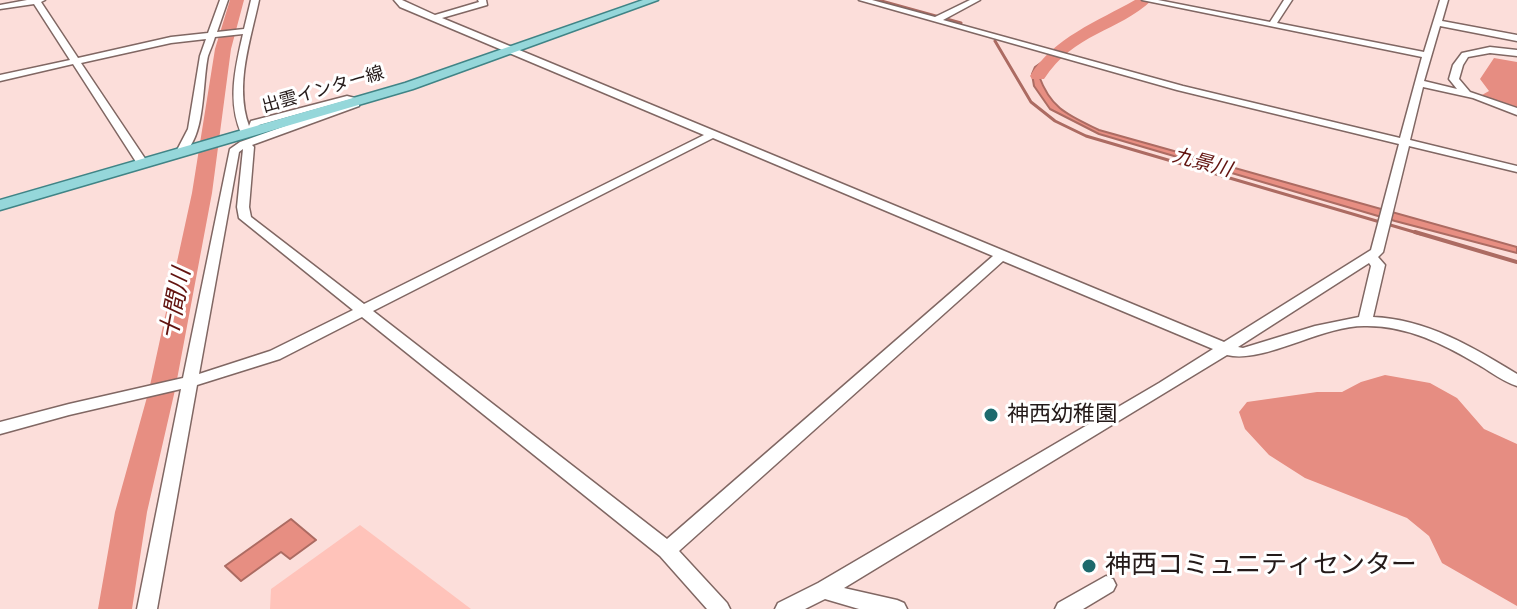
<!DOCTYPE html>
<html>
<head>
<meta charset="utf-8">
<style>
  body { margin:0 }
  canvas { display:block; background:#fcdeda }
</style>
</head>
<body>
<canvas width="1517" height="609"></canvas>
<script>
const c = document.querySelector('canvas').getContext('2d');
c.lineJoin = 'round';
function paint(path, color) {
  c.fillStyle = color;
  c.fill(path, 'evenodd');
}
function stroke(path, color, width, dash) {
  c.strokeStyle = color;
  c.lineWidth = width;
  c.lineCap = dash ? 'butt' : 'round';
  c.setLineDash(dash || []);
  c.stroke(path);
}
function label(font, color, halo, rows, align = 'center') {
  c.font = font + ' "PT Sans Narrow","Noto Sans JP",sans-serif';
  c.lineWidth = 6;
  c.setLineDash([]);
  c.textBaseline = 'middle';
  c.strokeStyle = halo;
  c.fillStyle = color;
  for (const [text, x, y, turn = 0] of rows) {
    c.save();
    c.translate(x, y);
    c.rotate((+turn || 0) * Math.PI / 180);
    c.textAlign = isNaN(turn) ? turn : align;
    if (halo) c.strokeText(text, 0, 0);
    c.fillText(text, 0, 0);
    c.restore();
  }
}
paint(new Path2D(`
  M360 525 471 609H270L271 589Z`), '#ffc3ba');
paint(new Path2D(`
  M1494 58 1517 62V111L1482 95 1489 91 1480 79Z
  M1385 375 1430 383 1457 398 1484 429 1517 444V606L1442 563 1429 536 1407 518 1305 478 1269 455 1245 429 1239 412 1247 402 1317 392H1342L1361 382Z`), '#e68d82');
const water = new Path2D(`
  M1052 55 1057 56 1048 62 1039 76C1051 109 1068 115 1099 130L1517 247V253L1395 221 1099 134 1050 109 1034 86 1032 74 1035 67Z
  M291 519 316 540 290 559 281 552 241 581 225 566Z`);
paint(water, '#e78e82');
stroke(water, '#ac6b62', 2);
stroke(new Path2D(`
  M878 0 961 23
  M995 41 1031 102 1055 121 1086 136 1421 234`), '#ac6b62', 3);
stroke(new Path2D(`
  M1415 232 1517 262`), '#ac6b62', 4);
paint(new Path2D(`
  M230 0H244L231 49 212 193 175 390 147 512 132 609H98L115 512 149 390 192 193 215 49Z
  M1135 0H1152C1118 32 1074 33 1044 79H1032L1030 76C1053 38 1098 21 1135 0Z`), '#e78e82');
const minor = new Path2D(`
  M27 0H45L41 2 78 58 171 37 208 33 220 0H228L217 32 244 29 251 0H259C251 39 234 85 249 126L251 121 347 96 355 98 259 125 257 129H250V135H242C227 103 235 68 243 34L215 37C213 44 210 50 208 56 202 83 206 141 181 155L176 152 188 129 200 56 206 39 171 43 81 63 148 163 146 165H138L73 64 0 81V75L70 60 34 4 0 9V5Z
  M394 0H402L435 15 479 2 478 0H486L487 5 442 18 1224 342 1371 250 1399 144 1177 90 859 0H872L935 17 970 0H980L943 20 1183 86 1400 138 1422 57 1142 0H1158L1270 22 1284 0H1292L1277 23 1424 52 1440 0H1448L1442 21 1517 35V41L1440 26 1424 81 1457 89 1449 79 1453 65 1462 53 1490 47 1517 50V56L1490 53 1468 57 1463 65 1459 79 1470 92 1517 108V115L1473 98 1423 87 1410 140 1517 166V172L1409 146 1383 252 1378 257 1385 265 1373 317C1426 319 1473 347 1517 374V386C1504 382 1491 372 1479 365 1444 344 1406 325 1364 326 1321 326 1263 364 1227 355L844 588 897 600 904 603 907 609H859L825 599 805 609H775L778 603 818 583 1159 383 1213 349 1003 261 679 551 727 603 730 609H707L660 556 362 317 280 359 197 385 157 609H137L181 389 69 415 0 434V422L69 404 183 378 230 149 240 142 353 102H359V106L252 145 254 147 249 207 251 217 364 304 704 135 400 7ZM713 138 993 256 667 539 373 311ZM243 149 237 207 239 218 353 310 270 351 199 374 239 152ZM1369 263 1371 266 1359 317 1315 326 1243 348 1238 347Z
  M1106 576 1113 579 1116 585 1113 591 1083 609H1055L1058 603Z`);
const major = new Path2D(`
  M643 0H658L413 89 0 210V200L405 83Z`);
stroke(minor, '#806763', 3);
stroke(major, '#408486', 3);
paint(minor, '#fff');
paint(major, '#95d7da');
for (const [x, y, r, color] of [
  [991,415,8,"#1d6a6d"],
  [1089,566,8,"#1d6a6d"]
]) {
  const dot = new Path2D();
  dot.arc(x, y, r, 0, 2 * Math.PI);
  c.fillStyle = color;
  c.fill(dot);
  stroke(dot, '#fff', 3);
}
label('18px', '#241a19', '#fff', [
  ["出雲インター線",323,90,-16]
]);
label('italic 20px', '#62130f', '#fff', [
  ["九景川",1202,163,15]
]);
label('22px', '#241a19', '#fff', [
  ["神西幼稚園",1007,415]
], 'left');
label('italic 24px', '#62130f', '#fff', [
  ["十間川",176,304,-79]
]);
label('26px', '#241a19', '#fff', [
  ["神西コミュニティセンター",1105,566]
], 'left');
</script>
</body>
</html>
